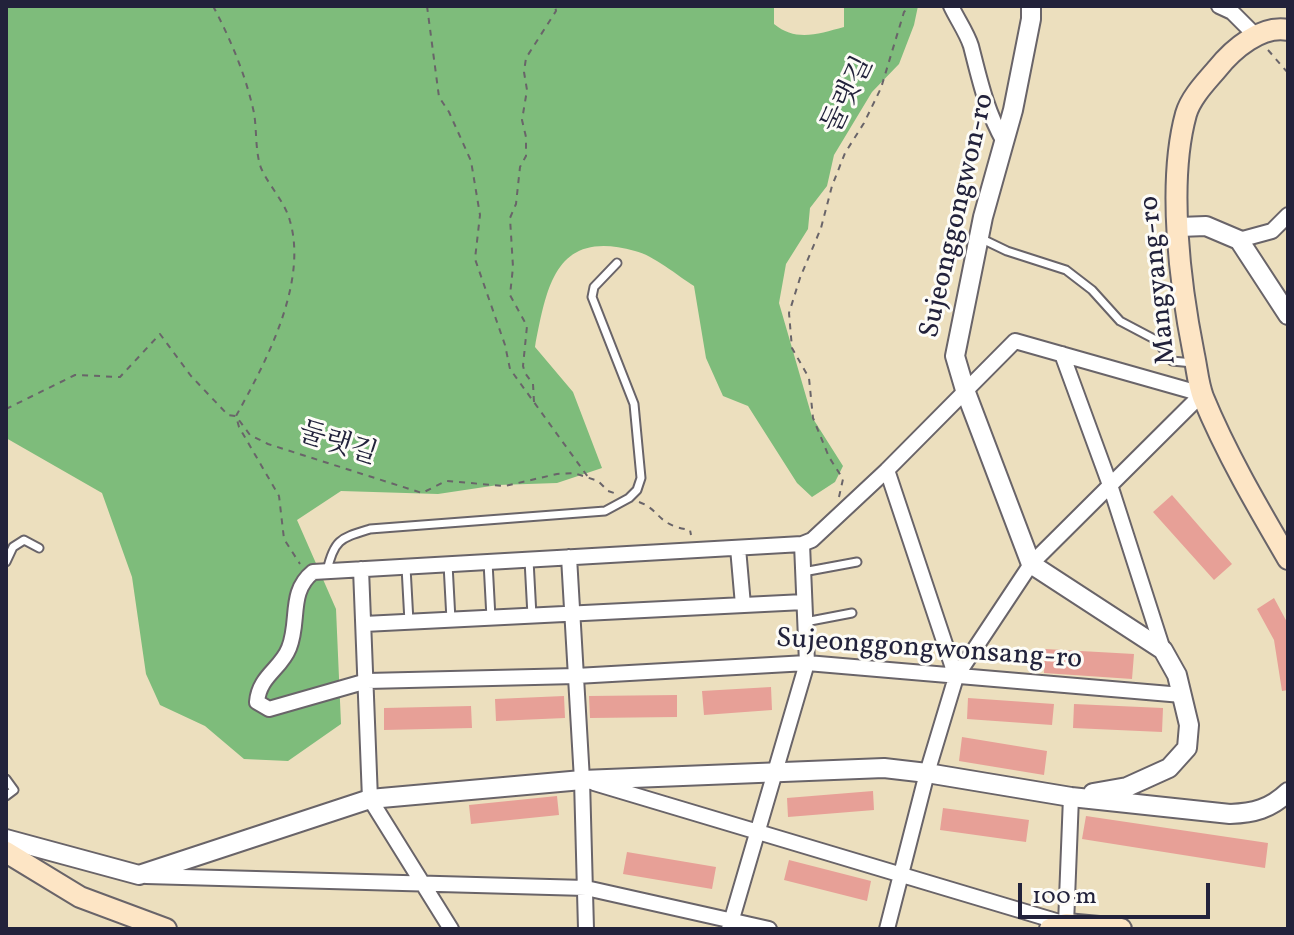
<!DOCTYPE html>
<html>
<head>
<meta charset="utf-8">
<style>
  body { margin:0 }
  #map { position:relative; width:1294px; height:935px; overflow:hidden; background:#ecdfbe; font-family:Vollkorn,serif }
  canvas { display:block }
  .frame { position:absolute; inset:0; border:8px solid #22223b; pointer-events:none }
  .scale { position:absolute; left:1018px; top:883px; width:192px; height:36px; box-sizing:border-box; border:4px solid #22223b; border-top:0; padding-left:10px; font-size:24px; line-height:28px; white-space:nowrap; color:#22223b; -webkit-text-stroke:6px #fdfcf7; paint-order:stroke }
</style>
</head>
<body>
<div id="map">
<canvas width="1294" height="935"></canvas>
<div class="frame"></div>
<div class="scale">100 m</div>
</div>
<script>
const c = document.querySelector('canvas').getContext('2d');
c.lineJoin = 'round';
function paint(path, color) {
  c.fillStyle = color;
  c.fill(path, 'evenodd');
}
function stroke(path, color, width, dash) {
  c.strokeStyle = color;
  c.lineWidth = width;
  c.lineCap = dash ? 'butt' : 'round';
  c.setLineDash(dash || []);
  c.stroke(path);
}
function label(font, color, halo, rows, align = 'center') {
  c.font = font + ' Vollkorn,"Noto Serif KR",serif';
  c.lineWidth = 6;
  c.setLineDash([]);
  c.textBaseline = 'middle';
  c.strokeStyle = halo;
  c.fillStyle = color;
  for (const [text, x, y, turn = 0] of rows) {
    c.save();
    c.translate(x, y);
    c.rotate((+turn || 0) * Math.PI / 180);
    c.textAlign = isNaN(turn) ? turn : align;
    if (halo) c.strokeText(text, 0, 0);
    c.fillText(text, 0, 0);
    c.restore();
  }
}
paint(new Path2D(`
  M6 6H774V24C796 42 818 34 844 27V6H918L914 25 899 64 872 92 834 155 827 186 810 208 808 229 786 264 779 303 812 417 843 466 835 482 812 497 797 483 748 406 723 396 706 358 694 286C678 276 653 255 635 251 556 229 547 285 535 347L573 392 602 468 557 483 498 485 438 494 341 491 297 520 336 609 341 724 288 761 244 759 205 726 160 705 146 674 132 577 102 493 6 438Z`), '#7ebc7b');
paint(new Path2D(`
  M1172 495 1232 564 1214 580 1153 512Z
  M1274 598 1288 624V690L1282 691 1274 640 1257 609Z
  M1045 649 1134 654 1132 679 1044 673Z
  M771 687 772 710 704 715 702 691Z
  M677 695V717L590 718 589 696Z
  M564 696 565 718 496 721 495 699Z
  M968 698 1054 704 1052 725 967 719Z
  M1074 704 1163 708 1162 732 1073 728Z
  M471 706 472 728 384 730V708Z
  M962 737 1047 751 1044 775 959 761Z
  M873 791 874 810 788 817 787 798Z
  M557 796 559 815 471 824 469 805Z
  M943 808 1029 820 1026 842 940 830Z
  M1086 816 1268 843 1265 868 1082 839Z
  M627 852 716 867 712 889 623 874Z
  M789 860 871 881 867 901 784 880Z`), '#e7a097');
const service = new Path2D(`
  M980 238 1007 251 1066 270 1092 290 1120 321 1156 340 1172 361 1193 363
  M529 560 532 616
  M6 562 13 547 24 540 39 548
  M488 562 491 618
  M448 564 451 620
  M406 567 409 622
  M327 571C334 539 341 538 370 529L605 511 629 498 637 490 641 478 634 404 592 297 594 287 617 263
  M803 572 857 562
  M805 622 852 613
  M6 779 14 790 6 796`);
const minor = new Path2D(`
  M951 6C957 19 967 33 971 46 980 81 986 110 1004 142
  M1219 6 1232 12 1256 36
  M1239 240 1272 231 1288 215
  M1062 354 1110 485 1163 650
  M887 470 956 677
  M738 548 743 605
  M569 557 582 780 586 929
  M361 569 370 799 451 929
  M364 624 804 602
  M594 783 1066 924 1071 797
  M146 876 586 888 769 929
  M729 929 807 663 802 544
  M887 929 927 773 956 677 1031 564 1202 394 1015 341 887 470 812 540 802 544 313 572C288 592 300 621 289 648 281 669 259 676 257 702L269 709 367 681 576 676 807 663 1182 695`);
const tertiary = new Path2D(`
  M1031 6V19L1013 110 983 217 955 356 965 390 1031 564 1163 650 1177 675 1189 725 1187 748 1169 768 1127 787 1093 793
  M1179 227 1206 226 1239 240 1288 315
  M6 839 139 875 370 799 582 780 884 768 927 773 1071 797 1230 814C1254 813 1270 809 1288 792`);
const secondary = new Path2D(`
  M1288 30C1261 25 1233 49 1217 69 1206 82 1191 97 1186 114 1167 183 1180 285 1194 355 1197 369 1198 384 1203 397 1226 453 1257 506 1288 559
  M6 852 80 897 166 929
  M1050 929 1066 924 1121 929`);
stroke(service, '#696469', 11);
stroke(minor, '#696469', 18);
stroke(tertiary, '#696469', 22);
stroke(secondary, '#696469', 24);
stroke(new Path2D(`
  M213 6C231 40 246 76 254 113 257 131 255 151 261 168 269 186 285 202 290 221 308 283 266 362 236 416L239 427 279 496 284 539 300 564
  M427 6 439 97 449 112 471 161 480 215 475 259 505 345 510 369 588 477
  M1268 50 1288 73
  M534 402 533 384 525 373 523 366 527 326 510 295 513 267 510 218 516 204 520 167 526 156V137L522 120 527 90 524 72 526 58 556 11 555 6
  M6 409 75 375 120 377 160 334 191 376 228 415 236 416 250 435 268 444 422 493 446 481 505 486 557 474 574 473 598 481 608 491 614 493
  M839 497 843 479 829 457 813 418 809 378 792 348 789 313 800 278 821 228 832 186 845 153 864 123 881 88 904 12 910 6
  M639 502C661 510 656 525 690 530L691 535`), '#696469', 2, [6, 6]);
stroke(service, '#fff', 7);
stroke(minor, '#fff', 14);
stroke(tertiary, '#fff', 18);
stroke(secondary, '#fde5c5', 20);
label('28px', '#22223b', '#fdfcf7', [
  ["둘랫길",850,96,-64],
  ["Sujeonggongwon-ro",959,216,-77],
  ["Mangyang-ro",1160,280,-96],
  ["둘랫길",337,446,18],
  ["Sujeonggongwonsang-ro",929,651,4]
]);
</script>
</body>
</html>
